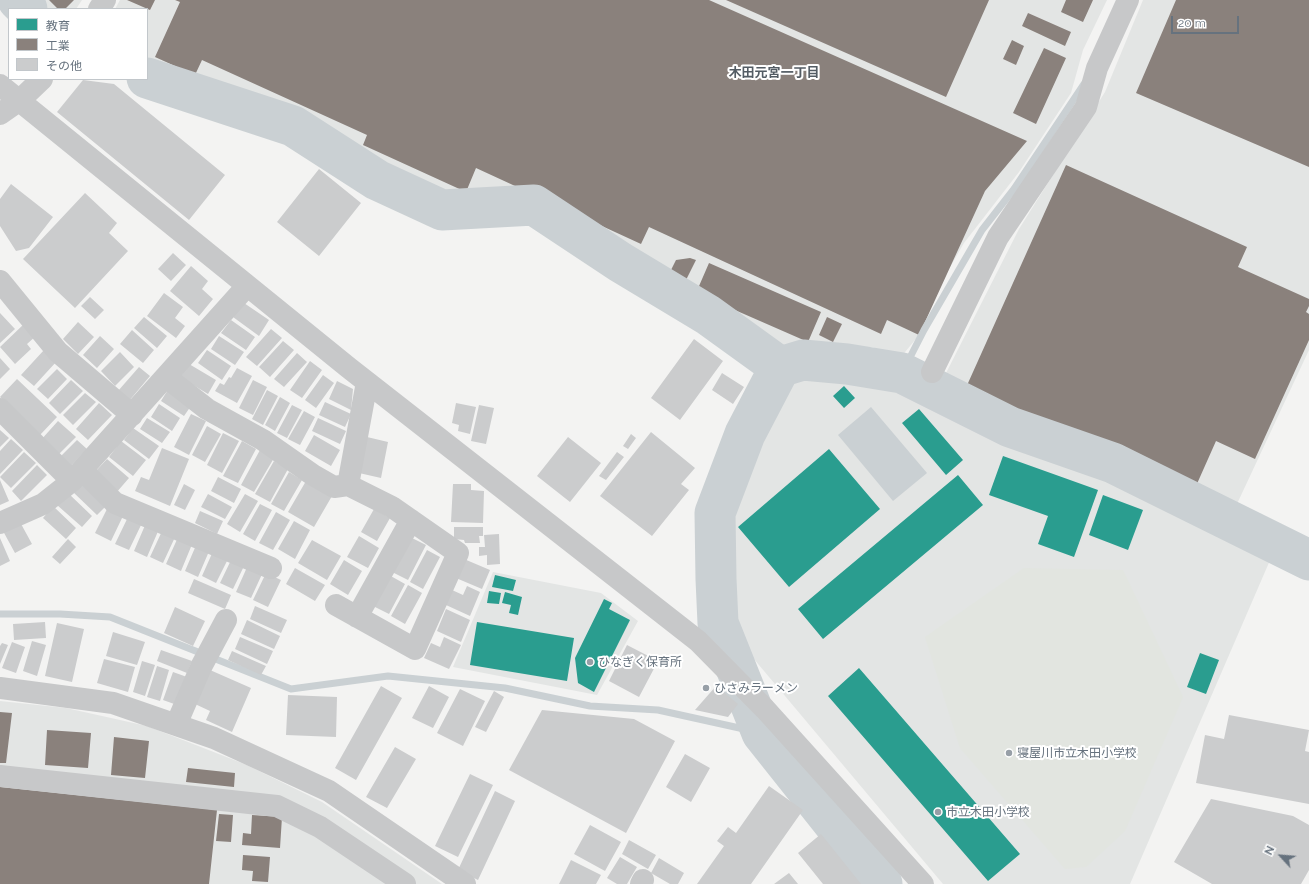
<!DOCTYPE html>
<html>
<head>
<meta charset="utf-8">
<style>
  body { margin:0 }
  #map { position:relative; width:1309px; height:884px; overflow:hidden; background:#f3f3f2; font-family:Raleway,"Noto Sans JP",sans-serif }
  canvas { display:block }
  .legend { position:absolute; left:8px; top:8px; width:140px; height:72px; box-sizing:border-box; background:#fff; border:1px solid #c2c7cb; margin:0; padding:5px 7px; list-style:none; font-size:12px; color:#66727e }
  .legend li { display:flex; align-items:center; gap:8px; height:20px }
  .legend b { width:20px; border:1px solid #c2c7cb }
  .north { position:absolute; left:1261px; top:836px; width:40px; height:40px; -webkit-text-stroke:3px #fff; paint-order:stroke; rotate:296deg; font-size:11px; font-weight:700; line-height:16px; text-align:center; color:#66727e }
  .north::after { content:''; display:block; margin:auto; width:14px; height:18px; background:#66727e; clip-path:polygon(50% 0,100% 100%,50% 72%,0 100%) }
  .scale { position:absolute; left:1171px; top:16px; width:68px; height:18px; box-sizing:border-box; border:2px solid #66727e; border-top:0; padding-left:5px; font-size:12px; line-height:14px; white-space:nowrap; color:#66727e; -webkit-text-stroke:3px #fff; paint-order:stroke }
</style>
</head>
<body>
<div id="map">
<canvas width="1309" height="884"></canvas>
<ul class="legend">
<li><b style="height:11px;background:#2a9d8f"></b>教育</li>
<li><b style="height:11px;background:#8a817c"></b>工業</li>
<li><b style="height:11px;background:#cbcccd"></b>その他</li>
</ul>
<div class="north">N</div>
<div class="scale">20 m</div>
</div>
<script>
const c = document.querySelector('canvas').getContext('2d');
c.lineJoin = 'round';
function paint(path, color) {
  c.fillStyle = color;
  c.fill(path, 'evenodd');
}
function stroke(path, color, width, dash) {
  c.strokeStyle = color;
  c.lineWidth = width;
  c.lineCap = dash ? 'butt' : 'round';
  c.setLineDash(dash || []);
  c.stroke(path);
}
function label(font, color, halo, rows, align = 'center') {
  c.font = font + ' Raleway,"Noto Sans JP",sans-serif';
  c.lineWidth = 4;
  c.setLineDash([]);
  c.textBaseline = 'middle';
  c.strokeStyle = halo;
  c.fillStyle = color;
  for (const [text, x, y, turn = 0] of rows) {
    c.save();
    c.translate(x, y);
    c.rotate((+turn || 0) * Math.PI / 180);
    c.textAlign = isNaN(turn) ? turn : align;
    if (halo) c.strokeText(text, 0, 0);
    c.fillText(text, 0, 0);
    c.restore();
  }
}
paint(new Path2D(`
  M36 0H82L76 9H46Z
  M120 0H1107L1083 50 1071 93 1019 172 964 243 931 300 919 335 901 357 872 347H813L786 348 526 197 454 204 431 198 312 131 227 96 147 67V9H115Z
  M1143 0H1309V350L1236 506 1118 454 1016 421 941 383 1019 229 1105 92Z
  M804 365 899 379 1011 432 1110 470 1274 551 1130 884H943L722 621 720 515 748 436 784 374Z
  M493 572 601 593 638 621 597 695 453 667Z
  M0 701 66 708 147 726 247 765 322 802 442 884H0Z`), '#e3e5e4');
paint(new Path2D(`
  M1024 568 1123 570 1183 697 1125 831 1086 867 1065 869 960 748 925 637Z`), '#e2e5e0');
paint(new Path2D(`
  M871 407 927 473 893 501 838 435Z`), '#cad0d3');
paint(new Path2D(`
  M844 386 855 398 844 408 833 396Z
  M919 409 963 460 946 475 902 423Z
  M829 449 880 509 789 587 738 527Z
  M1003 456 1098 490 1074 557 1038 544 1048 516 989 495Z
  M958 475 983 505 823 639 798 609Z
  M1103 495 1143 510 1128 550 1089 535Z
  M495 575 516 580 513 591 492 587Z
  M489 591 501 593 499 604 487 603Z
  M505 592 522 597 518 615 509 613 511 605 502 603Z
  M604 599 612 603 609 609 630 620 594 692 578 683 575 658Z
  M477 622 574 638 567 681 470 665Z
  M1200 653 1219 660 1206 694 1187 687Z
  M859 668 1020 854 988 881 828 696Z`), '#2a9d8f');
paint(new Path2D(`
  M49 0H74L65 9H58Z
  M127 0H155L150 10Z
  M175 0H709L1027 141 985 191 919 335 887 320 881 334 649 227 641 244 476 168 466 192 363 145 367 135 202 60 195 75 155 57 180 2Z
  M726 0H989L946 97Z
  M1066 0H1093L1083 22 1061 12Z
  M1176 0H1309V167L1136 93Z
  M1028 13 1071 32 1065 46 1022 26Z
  M1012 40 1024 46 1016 65 1003 59Z
  M1044 48 1066 58 1036 124 1013 113Z
  M1066 165 1247 247 1238 267 1309 299V306L1306 312 1309 314V340L1255 459 1216 441 1196 486 1134 458 1130 467 964 392Z
  M690 258 696 260 684 284 668 276 676 260Z
  M709 263 821 312 808 342 696 293Z
  M827 317 842 324 833 342 819 335Z
  M0 712 12 713 6 763H0Z
  M47 730 91 733 88 768 45 765Z
  M114 737 149 741 145 778 111 775Z
  M188 768 235 773 234 787 186 782Z
  M0 787 217 810 209 884H0Z
  M219 814 233 815 231 842 216 841Z
  M252 815 282 817 280 848 242 845 243 833 251 834Z
  M243 855 270 857 268 882 252 881 253 871 242 870Z`), '#8a817c');
stroke(new Path2D(`
  M902 373 924 330 982 230 1014 189 1084 84
  M0 614H60L110 617 291 689 388 676 505 688 590 706 658 710 762 733`), '#cad0d3', 7);
stroke(new Path2D(`
  M18 0 27 9
  M147 78 293 126 377 180 442 210 534 205 620 262 708 315 780 367 803 360 847 364 902 373 1010 427 1113 463 1309 560
  M780 367 745 434 715 513 716 579 718 623 762 733 882 884`), '#cad0d3', 41);
paint(new Path2D(`
  M83 80 114 84 225 175 189 220 57 112Z
  M319 169 361 203 319 256 277 222Z
  M11 184 53 217 29 248 16 251 0 226V199Z
  M85 193 117 223 109 233 128 251 75 308 23 259Z
  M173 253 186 265 171 281 158 269Z
  M191 266 208 281 202 289 213 299 199 316 170 291Z
  M164 293 183 307 175 318 185 326 176 338 147 316Z
  M90 297 104 310 95 319 81 306Z
  M244 303 269 320 259 336 233 317Z
  M0 313 15 329 0 343Z
  M144 317 167 336 157 348 134 328Z
  M231 320 255 337 246 350 221 333Z
  M78 322 94 337 78 354 63 339Z
  M25 323 37 335 27 344 31 349 15 364 0 347Z
  M271 329 282 338 257 366 246 357Z
  M132 330 154 350 143 363 120 344Z
  M100 336 114 349 97 368 83 355Z
  M219 336 244 352 235 365 211 349Z
  M694 339 723 361 680 420 651 398Z
  M283 341 294 350 270 377 259 367Z
  M44 350 57 361 34 386 21 375Z
  M207 350 231 366 222 380 198 363Z
  M120 352 134 367 115 386 101 371Z
  M297 353 307 362 284 387 274 379Z
  M0 358 10 369 0 379Z
  M310 361 322 370 302 398 290 390Z
  M189 364 216 380 208 394 180 377Z
  M139 367 150 376 129 401 118 391Z
  M237 368 252 376 237 403 215 391 220 383 224 385 229 377 231 378Z
  M57 369 67 379 48 399 37 389Z
  M722 373 744 387 733 404 712 390Z
  M323 375 334 383 316 408 305 400Z
  M17 379 57 417 40 435 0 397Z
  M71 380 83 391 60 414 49 403Z
  M253 380 267 387 253 415 239 408Z
  M337 381 353 389 351 410 329 399Z
  M169 388 193 403 184 416 161 401Z
  M267 390 278 396 263 425 252 419Z
  M85 393 96 402 73 425 63 415Z
  M280 397 290 403 275 431 265 425Z
  M325 402 351 414 345 427 319 415Z
  M99 403 112 415 88 440 76 429Z
  M456 403 476 407 470 434 458 431 459 425 452 423Z
  M159 404 180 418 172 431 151 417Z
  M292 405 302 410 287 438 277 433Z
  M479 405 494 408 486 444 471 441Z
  M304 411 315 417 300 445 288 439Z
  M191 414 206 421 189 455 174 447Z
  M147 418 170 432 162 443 140 429Z
  M318 418 346 431 340 444 312 431Z
  M58 421 76 437 57 456 40 441Z
  M207 426 221 434 205 462 192 455Z
  M133 428 159 446 149 459 124 440Z
  M0 430 9 438 0 447Z
  M651 432 695 468 681 484 689 490 652 536 600 496Z
  M223 433 239 441 222 473 207 465Z
  M631 434 636 438 628 449 623 446Z
  M314 435 340 450 331 466 305 451Z
  M367 437 388 442 381 478 359 473Z
  M568 437 601 463 570 502 537 476Z
  M11 439 23 450 0 474V451Z
  M77 440 87 449 68 469 58 459Z
  M121 441 146 460 133 476 109 457Z
  M242 441 256 449 238 483 223 476Z
  M162 448 189 459 170 506 135 491 141 477 149 480Z
  M260 450 274 458 254 492 241 485Z
  M24 452 36 463 11 488 0 477Z
  M617 452 624 457 606 480 599 476Z
  M107 459 129 478 116 493 94 473Z
  M274 461 288 469 270 502 255 494Z
  M37 465 47 475 21 501 12 491Z
  M289 472 302 480 284 511 271 504Z
  M218 477 241 489 234 503 211 491Z
  M0 480 9 501 0 505Z
  M84 480 109 503 97 515 73 492Z
  M306 481 332 496 314 527 288 512Z
  M184 484 195 490 185 510 174 505Z
  M453 484H471V490L484 491 483 523 451 522Z
  M68 493 92 516 82 527 57 505Z
  M208 494 232 507 225 519 201 507Z
  M245 494 258 501 240 532 227 524Z
  M260 504 272 510 255 541 243 534Z
  M53 506 76 528 66 539 43 518Z
  M107 509 123 516 111 541 95 533Z
  M374 509 390 518 377 541 361 532Z
  M200 511 223 521 217 534 195 523Z
  M276 512 290 520 273 550 259 543Z
  M128 517 142 523 129 550 115 544Z
  M294 521 310 530 295 559 278 549Z
  M20 522 32 544 15 553 3 531Z
  M146 523 159 529 147 557 134 551Z
  M454 527H483V536H479L480 543H465L464 540 454 539Z
  M163 529 176 535 163 563 150 557Z
  M499 534 500 564 487 565V555L479 556V547H485L484 535Z
  M179 535 193 542 181 571 166 564Z
  M359 536 379 548 368 568 347 557Z
  M410 537 426 545 408 580 392 572Z
  M0 538 10 561 0 566Z
  M68 539 76 547 60 564 52 557Z
  M312 540 341 556 327 580 298 563Z
  M197 543 210 549 198 577 185 571Z
  M214 549 229 557 216 583 202 576Z
  M427 550 440 557 423 589 410 582Z
  M232 558 245 564 233 589 220 583Z
  M464 559 490 570 482 589 456 578Z
  M344 560 362 571 348 595 330 584Z
  M248 565 263 572 251 598 236 592Z
  M295 568 325 585 315 601 286 584Z
  M266 573 281 580 268 607 253 600Z
  M389 575 405 584 389 614 373 606Z
  M194 579 231 595 225 609 188 593Z
  M408 585 422 593 405 624 391 616Z
  M467 586 480 592 470 616 446 605 452 590 463 595Z
  M255 606 287 620 281 633 250 619Z
  M175 607 205 621 193 646 164 633Z
  M446 609 470 620 461 642 437 631Z
  M247 620 280 636 274 649 241 634Z
  M45 622 46 638 14 640 13 624Z
  M57 623 84 629 72 682 45 676Z
  M113 632 145 642 137 665 106 656Z
  M240 637 273 651 267 664 235 649Z
  M444 637 461 645 449 669 424 658 431 643 440 647Z
  M32 641 46 645 37 676 23 671Z
  M12 642 25 647 16 673 2 668Z
  M2 643 8 645 0 664V646Z
  M627 645 658 661 639 697 609 681Z
  M161 650 192 661 187 673 157 661Z
  M232 651 266 666 261 675 228 660Z
  M104 659 135 667 128 692 97 683Z
  M142 661 155 665 145 696 133 692Z
  M157 666 169 670 160 701 147 697Z
  M210 670 251 688 232 732 206 720 210 711 195 704Z
  M173 672 187 677 177 705 163 700Z
  M381 686 402 698 356 780 335 768Z
  M429 686 449 697 433 728 412 718Z
  M716 686 738 704 728 717 695 710Z
  M460 689 485 701 463 746 437 733Z
  M494 691 504 697 486 732 475 727Z
  M288 695 337 697 336 737 286 735Z
  M542 710 634 719 675 741 626 833 509 770Z
  M1229 715 1309 730 1305 751 1309 752V804L1196 783 1205 735 1224 739Z
  M395 747 416 759 387 808 366 797Z
  M685 754 710 768 691 802 666 787Z
  M470 774 493 785 458 857 435 846Z
  M769 786 803 810 751 884H697L724 846 717 841 728 827 736 833Z
  M495 791 515 801 478 880 458 870Z
  M1211 799 1293 816 1309 825V870L1301 884H1212L1174 862Z
  M590 825 621 842 605 871 574 854Z
  M821 834 861 884H823L798 853Z
  M629 840 656 855 648 869 622 854Z
  M620 857 637 867 627 884H617L607 878Z
  M659 858 684 873 678 884H670L651 873Z
  M571 860 601 875 596 884H559Z
  M789 873 798 884H774Z`), '#cbcccd');
stroke(new Path2D(`
  M99 9 105 0
  M0 85 349 368 698 641 765 709 923 884
  M0 114 20 100 42 79
  M0 281 58 352 132 415
  M932 372 998 237 1086 107 1097 68 1128 0
  M166 377 207 409 263 440 313 475 334 487 348 485 392 507 458 553 415 649 336 605
  M0 409 72 481
  M82 470 115 503 271 568
  M348 485 367 382
  M0 523 43 504 72 481 247 286
  M357 617 411 520
  M0 688 113 703 214 738 329 791 465 884
  M176 725 201 667 226 620
  M0 776 277 806 320 827 405 884
  M641 884 643 880`), '#c7c8c9', 22);
for (const [x, y, r, color] of [
  [590,662,4,"#979fa7"],
  [706,688,4,"#979fa7"],
  [1009,753,4,"#979fa7"],
  [938,812,4,"#979fa7"]
]) {
  const dot = new Path2D();
  dot.arc(x, y, r, 0, 2 * Math.PI);
  c.fillStyle = color;
  c.fill(dot);
  stroke(dot, '#fff', 1.5);
}
label('12px', '#66727e', '#fff', [
  ["ひなぎく保育所",598,662],
  ["ひさみラーメン",714,688],
  ["寝屋川市立木田小学校",1017,753],
  ["市立木田小学校",946,812]
], 'left');
label('bold 13px', '#535c64', '#fff', [
  ["木田元宮一丁目",774,73]
]);
</script>
</body>
</html>
